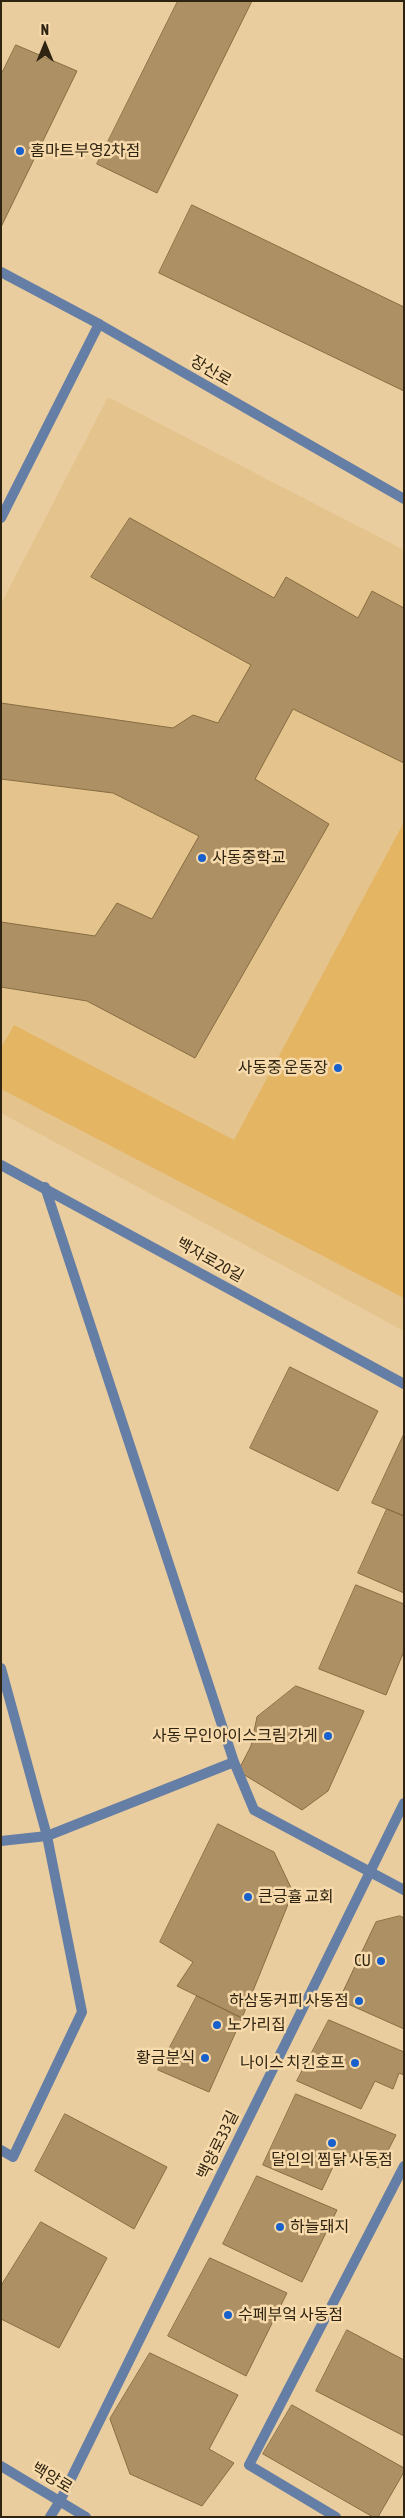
<!DOCTYPE html>
<html>
<head>
<meta charset="utf-8">
<style>
  body { margin:0 }
  #map { position:relative; width:405px; height:2518px; overflow:hidden; background:#eacd9e; font-family:"Asap Condensed",sans-serif }
  canvas { display:block }
  .frame { position:absolute; inset:0; border:2px solid #2f2411; pointer-events:none }
  .north { position:absolute; left:20px; top:20px; width:50px; height:50px; -webkit-text-stroke:4px #f7daab; paint-order:stroke; rotate:0deg; font-size:14px; font-weight:700; line-height:20px; text-align:center; color:#2f2411 }
  .north::after { content:''; display:block; margin:auto; width:18px; height:22px; background:#2f2411; clip-path:polygon(50% 0,100% 100%,50% 72%,0 100%) }
</style>
</head>
<body>
<div id="map">
<canvas width="405" height="2518"></canvas>
<div class="frame"></div>
<div class="north">N</div>
</div>
<script>
const c = document.querySelector('canvas').getContext('2d');
c.lineJoin = 'round';
function paint(path, color) {
  c.fillStyle = color;
  c.fill(path, 'evenodd');
}
function stroke(path, color, width, dash) {
  c.strokeStyle = color;
  c.lineWidth = width;
  c.lineCap = dash ? 'butt' : 'round';
  c.setLineDash(dash || []);
  c.stroke(path);
}
function label(font, color, halo, rows, align = 'center') {
  c.font = font + ' "Asap Condensed","Noto Sans KR",sans-serif';
  c.lineWidth = 5;
  c.setLineDash([]);
  c.textBaseline = 'middle';
  c.strokeStyle = halo;
  c.fillStyle = color;
  for (const [text, x, y, turn = 0] of rows) {
    c.save();
    c.translate(x, y);
    c.rotate((+turn || 0) * Math.PI / 180);
    c.textAlign = isNaN(turn) ? turn : align;
    if (halo) c.strokeText(text, 0, 0);
    c.fillText(text, 0, 0);
    c.restore();
  }
}
paint(new Path2D(`
  M108 397 404 550V1331L1 1113V604Z`), '#e4c38d');
paint(new Path2D(`
  M404 822V1298L1 1089V1048L14 1025 234 1140Z`), '#e4b563');
const building = new Path2D(`
  M178 1H252L157 193 97 164Z
  M16 45 77 71 1 227V75Z
  M192 205 404 307V391L159 273Z
  M130 518 274 598 286 577 358 618 372 591 404 608V763L293 709 255 779 329 824 195 1058 87 1001 1 987V922L95 936 117 903 152 919 199 836 113 793 1 779V703L173 728 193 715 218 723 251 665 91 577Z
  M290 1367 378 1411 338 1491 250 1448Z
  M404 1434V1516L372 1503Z
  M387 1509 404 1516V1593L358 1573Z
  M356 1585 404 1604V1651L386 1695 319 1669Z
  M296 1686 364 1711 328 1791 302 1810 238 1771 251 1746 257 1717Z
  M218 1824 274 1852 293 1892 242 2018 177 1986 193 1962 160 1942Z
  M400 1916 404 1918V2029L339 2000 376 1922Z
  M197 1996 242 2018 209 2092 158 2070Z
  M329 2020 404 2052V2075L399 2073 393 2089 375 2081 361 2109 297 2081Z
  M296 2094 396 2135 379 2168 340 2152 322 2190 263 2165Z
  M65 2114 167 2167 134 2229 35 2171Z
  M257 2176 337 2210 302 2282 223 2244Z
  M41 2222 107 2258 59 2348 1 2319V2286Z
  M210 2258 287 2293 246 2376 168 2336Z
  M347 2330 404 2360V2436L316 2391Z
  M150 2353 238 2395 209 2449 234 2463 202 2506 130 2474 110 2419Z
  M292 2405 404 2468V2472L378 2517H373L263 2454Z`);
paint(building, '#ad9164');
stroke(building, '#876d41', 1);
stroke(new Path2D(`
  M1 518 99 324
  M45 1187 234 1762 254 1810 404 1890
  M1 1668 47 1836 82 2012 13 2157 1 2150
  M1 1841 47 1836 234 1762
  M336 2517 249 2465 404 2166`), '#657ea5', 10);
stroke(new Path2D(`
  M1 272 99 324 404 499
  M1 1165 404 1384
  M50 2517 60 2501 404 1803`), '#657ea5', 10);
stroke(new Path2D(`
  M1 2466 86 2517`), '#657ea5', 10);
for (const [x, y, r, color] of [
  [20,151,5,"#1860cb"],
  [202,858,5,"#1860cb"],
  [338,1068,5,"#1860cb"],
  [328,1736,5,"#1860cb"],
  [248,1897,5,"#1860cb"],
  [381,1961,5,"#1860cb"],
  [359,2001,5,"#1860cb"],
  [217,2025,5,"#1860cb"],
  [205,2058,5,"#1860cb"],
  [355,2063,5,"#1860cb"],
  [332,2143,5,"#1860cb"],
  [280,2227,5,"#1860cb"],
  [228,2315,5,"#1860cb"]
]) {
  const dot = new Path2D();
  dot.arc(x, y, r, 0, 2 * Math.PI);
  c.fillStyle = color;
  c.fill(dot);
  stroke(dot, '#f7daab', 2);
}
label('16px', '#2f2411', '#f7daab', [
  ["홈마트부영2차점",30,151],
  ["사동중학교",212,858],
  ["사동중 운동장",328,1068,"right"],
  ["사동 무인아이스크림 가게",318,1736,"right"],
  ["큰긍휼 교회",258,1897],
  ["CU",371,1961,"right"],
  ["하삼동커피 사동점",349,2001,"right"],
  ["노가리집",227,2025],
  ["황금분식",195,2058,"right"],
  ["나이스 치킨호프",345,2063,"right"],
  ["달인의 찜닭 사동점",332,2160,"center"],
  ["하늘돼지",290,2227],
  ["수페부엌 사동점",238,2315]
], 'left');
label('16px', '#2f2411', '#f7daab', [
  ["장산로",211,371,30],
  ["백자로20길",210,1260,29],
  ["백양로33길",218,2145,-64],
  ["백양로",52,2478,31]
]);
</script>
</body>
</html>
